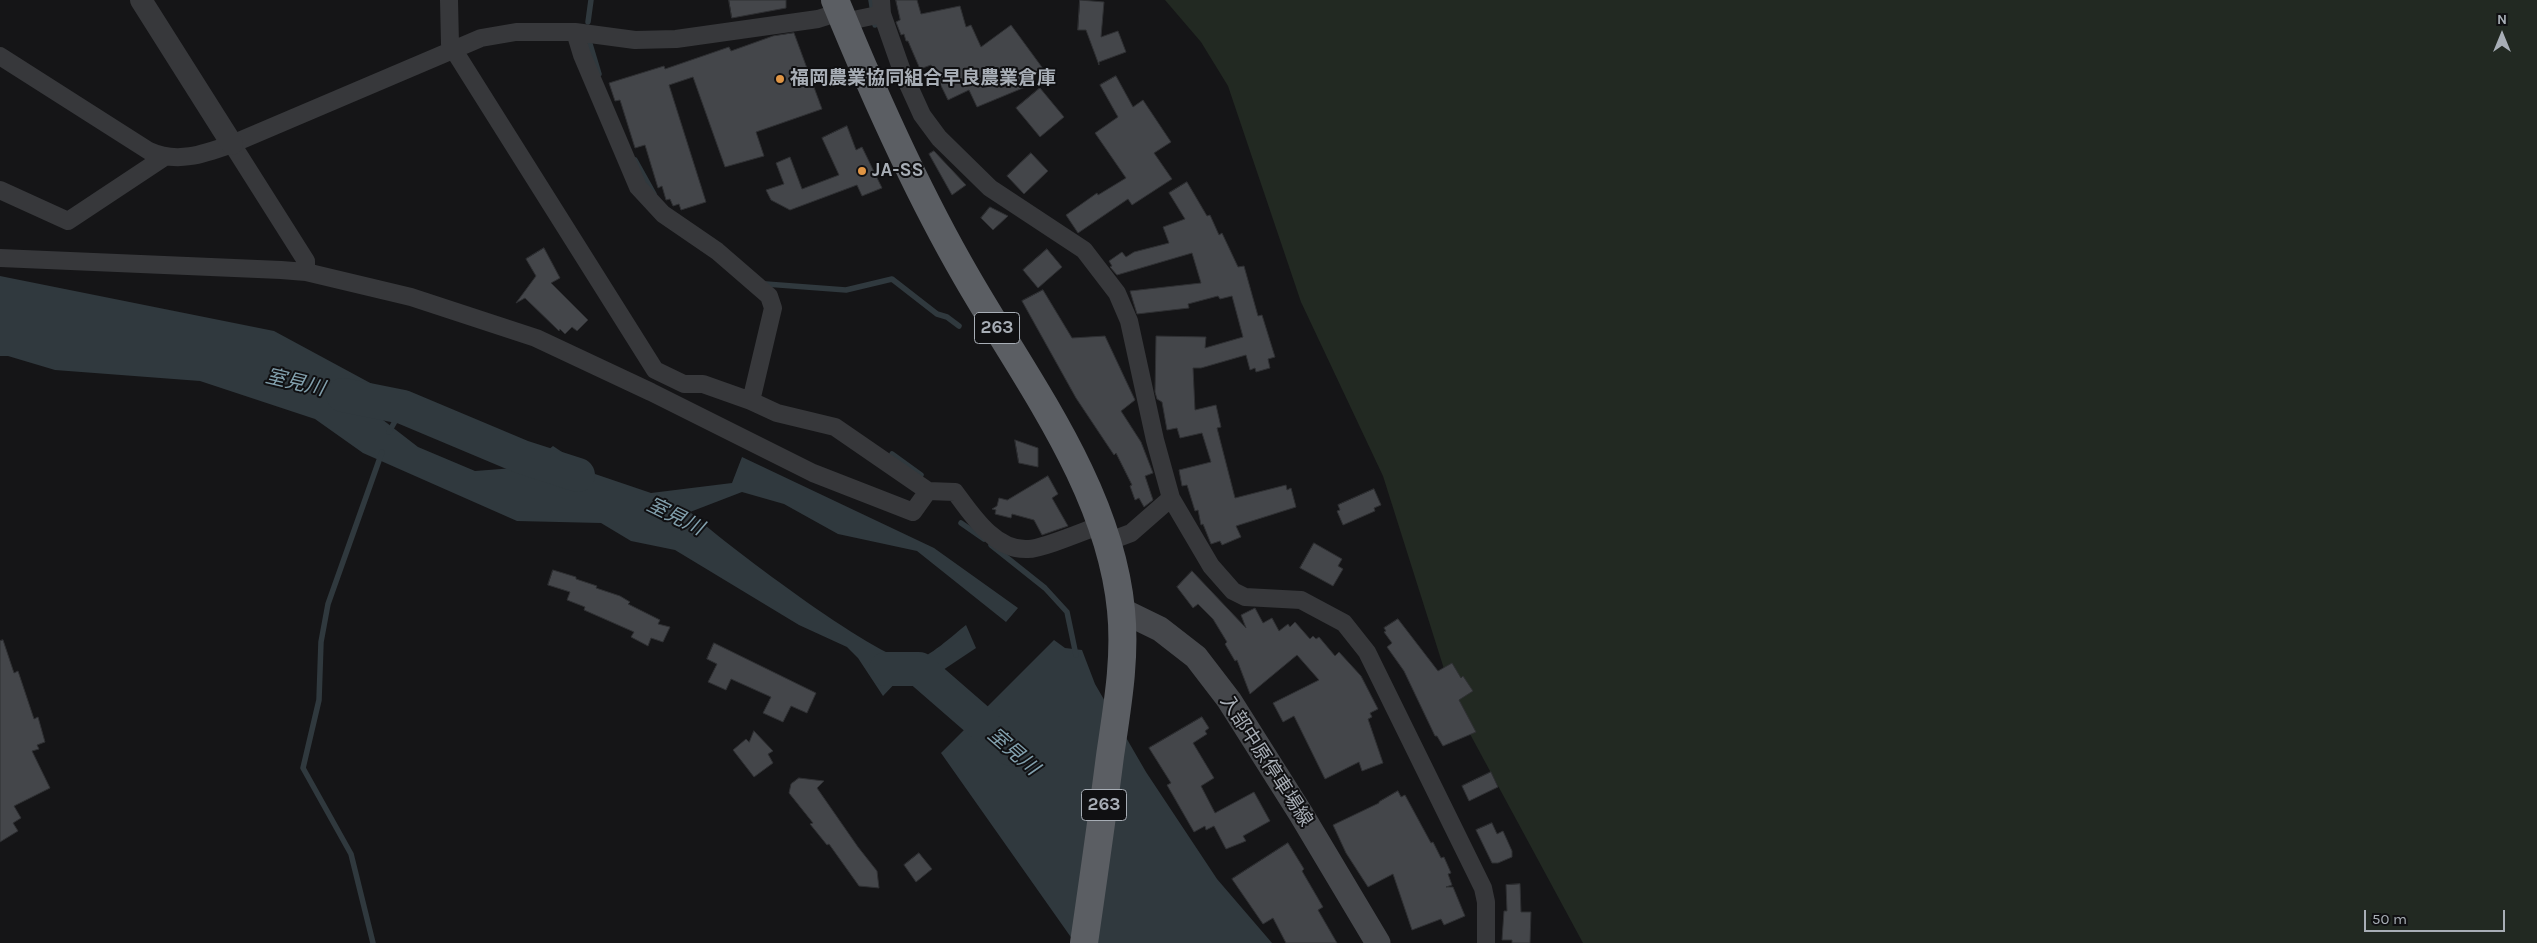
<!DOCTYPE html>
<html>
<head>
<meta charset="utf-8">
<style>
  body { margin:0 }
  #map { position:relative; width:2537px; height:943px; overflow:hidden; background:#151517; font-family:Karla,sans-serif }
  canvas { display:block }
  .north { position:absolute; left:2477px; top:10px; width:50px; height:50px; -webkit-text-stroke:4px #101012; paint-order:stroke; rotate:0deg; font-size:14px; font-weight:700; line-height:20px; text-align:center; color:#a8aeb6 }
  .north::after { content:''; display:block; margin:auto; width:18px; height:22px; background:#a8aeb6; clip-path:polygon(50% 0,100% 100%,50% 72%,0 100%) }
  .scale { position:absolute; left:2364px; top:910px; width:141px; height:22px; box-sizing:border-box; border:2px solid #a8aeb6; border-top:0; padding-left:6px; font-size:15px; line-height:18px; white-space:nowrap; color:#a8aeb6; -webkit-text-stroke:4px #101012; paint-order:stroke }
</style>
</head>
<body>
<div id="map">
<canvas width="2537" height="943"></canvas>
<div class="north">N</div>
<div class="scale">50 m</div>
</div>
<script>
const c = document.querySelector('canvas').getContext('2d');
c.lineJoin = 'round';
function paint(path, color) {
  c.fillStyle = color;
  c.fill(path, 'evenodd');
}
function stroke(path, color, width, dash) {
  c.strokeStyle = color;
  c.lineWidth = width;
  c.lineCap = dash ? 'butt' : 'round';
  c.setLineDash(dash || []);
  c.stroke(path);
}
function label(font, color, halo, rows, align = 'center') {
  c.font = font + ' Karla,"Noto Sans JP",sans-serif';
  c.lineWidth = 4;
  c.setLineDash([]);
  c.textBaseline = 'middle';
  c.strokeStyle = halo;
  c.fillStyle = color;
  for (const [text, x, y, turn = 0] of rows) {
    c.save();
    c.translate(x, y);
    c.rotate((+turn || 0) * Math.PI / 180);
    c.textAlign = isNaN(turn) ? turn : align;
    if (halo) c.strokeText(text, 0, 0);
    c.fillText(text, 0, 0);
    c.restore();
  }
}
paint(new Path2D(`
  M1165 0H2537V943H1583L1457 710 1383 476 1301 302 1228 86 1201 42Z`), '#222922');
paint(new Path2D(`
  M0 276 274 331 398 398 374 413 418 447 475 471 527 467 553 446 595 474 651 493 732 483 742 457 934 548 1018 608 1006 622 917 551 838 534 784 504 742 492 690 512C716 537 884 665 913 661 929 658 953 635 966 625L976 648 919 686 901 677 883 696 858 658 847 647 799 625 675 550 631 541 601 523 517 521 363 453 315 419 200 381 55 370 8 356H0Z
  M1054 640 1065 648 1082 650 1095 684 1146 772 1217 879 1272 943H1075L941 753Z`), '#30393e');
stroke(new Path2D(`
  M871 0 875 25
  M588 22 591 0
  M590 44 599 74
  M635 160 654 194
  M766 284 846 290 892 279 937 314 947 317 959 326
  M389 432 403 407
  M892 454 921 475
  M961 523 984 539
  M991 545 1045 588 1067 612 1076 655
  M373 943 351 854 303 768 319 700 321 642 328 604 382 452`), '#30393e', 5.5);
stroke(new Path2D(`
  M343 395 403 407 522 457 578 475
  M886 669H919L1011 749`), '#30393e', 34);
const building = new Path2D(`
  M729 0H786V8L732 18Z
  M896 0H917L921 14 960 6 966 27 971 25 981 47 1011 25 1044 70 1032 79 1035 83 977 107 969 90 948 100 931 65 920 69 908 41H906L904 34 901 35 896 22 900 20Z
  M1080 0 1104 2 1101 37 1118 31 1126 52 1099 62V65L1086 30H1078Z
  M794 33 822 109 756 132 764 156 725 167 693 77 669 85 706 202 681 210 679 204 673 206 670 199 666 200 662 186 658 188 645 145 635 148 620 100 615 101 609 83 664 66 665 69 729 47 731 51 773 36Z
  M1116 76 1133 107 1143 100 1171 142 1154 153 1172 179 1132 205 1128 199 1078 233 1066 215 1097 193 1098 195 1126 178 1095 133 1118 117 1100 85Z
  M1040 88 1064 117 1040 137 1016 108Z
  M847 126 856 150 862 147 882 188 862 196 857 185 790 210 771 200 766 190 784 184 776 163 790 157 802 189 839 175 822 138Z
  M934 151 966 185 952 195 929 154Z
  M1031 153 1048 171 1024 194 1007 176Z
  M1187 182 1207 216 1210 215 1219 235 1222 233 1238 267 1244 266 1258 316 1262 315 1275 357 1268 359 1270 368 1256 372 1255 368 1250 370 1246 355 1201 368H1193L1195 410 1216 405 1221 427 1217 428 1235 498 1286 485 1287 490 1291 488 1296 507 1236 526 1241 537 1222 545 1220 541 1211 544 1203 524 1201 525 1198 510 1195 511 1187 485 1182 486 1179 470 1211 462 1202 433 1180 438 1177 428 1167 430 1162 402 1157 399 1155 392 1156 336 1206 337 1205 348 1243 337 1232 296 1220 299 1218 296 1188 304 1189 308 1137 314 1130 291 1201 283 1192 253 1117 275 1110 267 1112 266 1109 261 1122 252 1126 257 1134 252 1169 243 1163 227 1185 219 1169 193Z
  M990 207 1008 216 993 230 981 218Z
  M544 248 560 278 551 283 588 320 577 331 572 327 565 334 560 329 559 331 525 298 516 303 536 276 526 259Z
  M1047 249 1062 267 1038 288 1023 270Z
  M1043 290 1072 338 1105 336 1135 400 1121 411 1141 442 1153 473 1145 476 1153 500 1144 507 1139 498 1135 500 1130 486 1132 485 1116 453 1114 455 1076 398 1022 301Z
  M1015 440 1038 448V467L1019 463Z
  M1048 476 1058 494 1052 498 1068 526 1042 535 1034 520 1012 514 1011 518 995 514 996 510 992 509 997 506 999 498 1007 500Z
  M1374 489 1381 505 1374 508 1375 511 1343 525 1337 511 1340 510 1338 505Z
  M1314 543 1342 559 1338 566 1343 569 1333 586 1300 568Z
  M553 570 576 577V579L597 586 596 588 620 596 630 602 628 604 660 620 658 624 670 627 663 642 651 638 648 646 631 637 634 632 584 610 585 607 567 600 570 592 548 585Z
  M1192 571 1246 628 1241 615 1255 608 1263 623 1272 618 1279 631 1288 624 1290 627 1295 622 1310 639 1313 636 1316 639 1319 637 1335 656 1339 652 1361 676 1378 709 1370 713 1372 717 1368 719 1383 763 1362 771 1359 762 1325 779 1294 716 1283 722 1273 703 1319 680 1297 655 1250 694 1237 660 1235 661 1225 644 1227 642 1213 619 1198 604 1193 608 1177 587Z
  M1398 619 1438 671 1452 663 1461 678 1463 676 1473 691 1459 700 1476 732 1443 746 1437 736H1435L1404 671 1387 647 1392 643 1384 632 1386 631 1384 628Z
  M3 640 14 673 18 671 34 719 38 717 45 742 37 745 39 749 32 751 50 788 14 806 21 818 13 823 18 831 0 842V641Z
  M714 643 816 693 807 713 791 706 783 722 763 713 771 697 731 679 726 690 708 682 717 664 707 659Z
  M1202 717 1209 728 1205 731 1207 734 1193 743 1214 778 1201 786 1215 813 1254 792 1270 821 1243 836 1246 841 1226 849 1214 826 1206 830 1205 826 1194 832 1167 785 1171 783 1149 748Z
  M754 731 773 751 768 754 773 763 754 777 733 750 746 739 749 742Z
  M1491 772 1498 787 1469 801 1462 786Z
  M799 778 824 781 817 788 858 847 877 871 879 888 859 886 829 844 827 845 810 824 813 823 789 793 791 784Z
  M1398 791 1401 797 1405 795 1431 843 1433 842 1441 858 1444 857 1451 873 1448 874 1452 885 1446 887H1453L1465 916 1444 925 1441 919 1412 930 1393 874 1368 887 1346 853 1333 825 1379 803V802Z
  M1492 823 1497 834 1503 831 1512 851V857L1498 863H1492L1476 830Z
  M1288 843 1304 869 1302 871 1323 907 1318 910 1337 943H1286L1273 918 1263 924 1232 879Z
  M919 853 932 869 916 882 904 865Z
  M1520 884 1521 912H1531L1530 943H1512V940H1502L1504 911H1507L1506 885Z`);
paint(building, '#44464a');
stroke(building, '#2f3033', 1);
stroke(new Path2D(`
  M449 0 450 44 655 370 684 384H703L751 401 777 413 835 427 928 491 955 492C972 515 995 551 1028 549 1042 549 1084 531 1101 525
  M881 0 882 14 902 71 922 115 939 138 990 188 1084 250 1117 293 1129 321 1155 440 1171 498 1131 533 1107 542
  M844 22 882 14
  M575 32 582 55 638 187 663 214 717 251 769 296 773 308 751 401
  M0 56 149 151C177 164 204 154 232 144L481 38 516 32H575L635 40 676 39 818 19 840 12
  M232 144 306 261V272
  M0 190 68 221 163 158
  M0 258 281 270 306 272 411 297 536 338 651 392 813 473 913 512 928 491
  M1171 498 1211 566 1233 591 1245 597 1301 600 1344 623 1367 652 1483 888 1486 902V943`), '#37383b', 18);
stroke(new Path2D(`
  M141 0 232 144`), '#37383b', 22);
stroke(new Path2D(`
  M1121 610 1160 629 1196 657 1229 700 1301 814 1378 943`), '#45474b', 25);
stroke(new Path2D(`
  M835 0C873 93 915 188 966 276 1025 379 1109 487 1121 610 1126 659 1117 708 1110 756 1102 819 1093 881 1084 943`), '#5b5e63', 28);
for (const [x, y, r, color] of [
  [780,79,5,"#e09544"],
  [862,171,5,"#e09544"]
]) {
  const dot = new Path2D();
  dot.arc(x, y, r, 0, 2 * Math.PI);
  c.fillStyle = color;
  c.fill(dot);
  stroke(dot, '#101012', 2);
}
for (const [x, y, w] of [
  [997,328,45],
  [1104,805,45]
]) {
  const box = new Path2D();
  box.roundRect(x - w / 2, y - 15.5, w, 31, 4);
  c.fillStyle = '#101012';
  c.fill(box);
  stroke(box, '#a8aeb6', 1);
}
label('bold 18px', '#a8aeb6', null, [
  ["263",997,328],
  ["263",1104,805]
]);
label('bold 19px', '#a8aeb6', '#101012', [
  ["福岡農業協同組合早良農業倉庫",790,79],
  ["JA-SS",872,171]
], 'left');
label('19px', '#a8aeb6', '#101012', [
  ["入部中原停車場線",1266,761,57]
]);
label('italic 20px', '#82a0ad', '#101012', [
  ["室見川",295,383,13],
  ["室見川",675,517,26],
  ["室見川",1013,752,41]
]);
</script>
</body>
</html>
